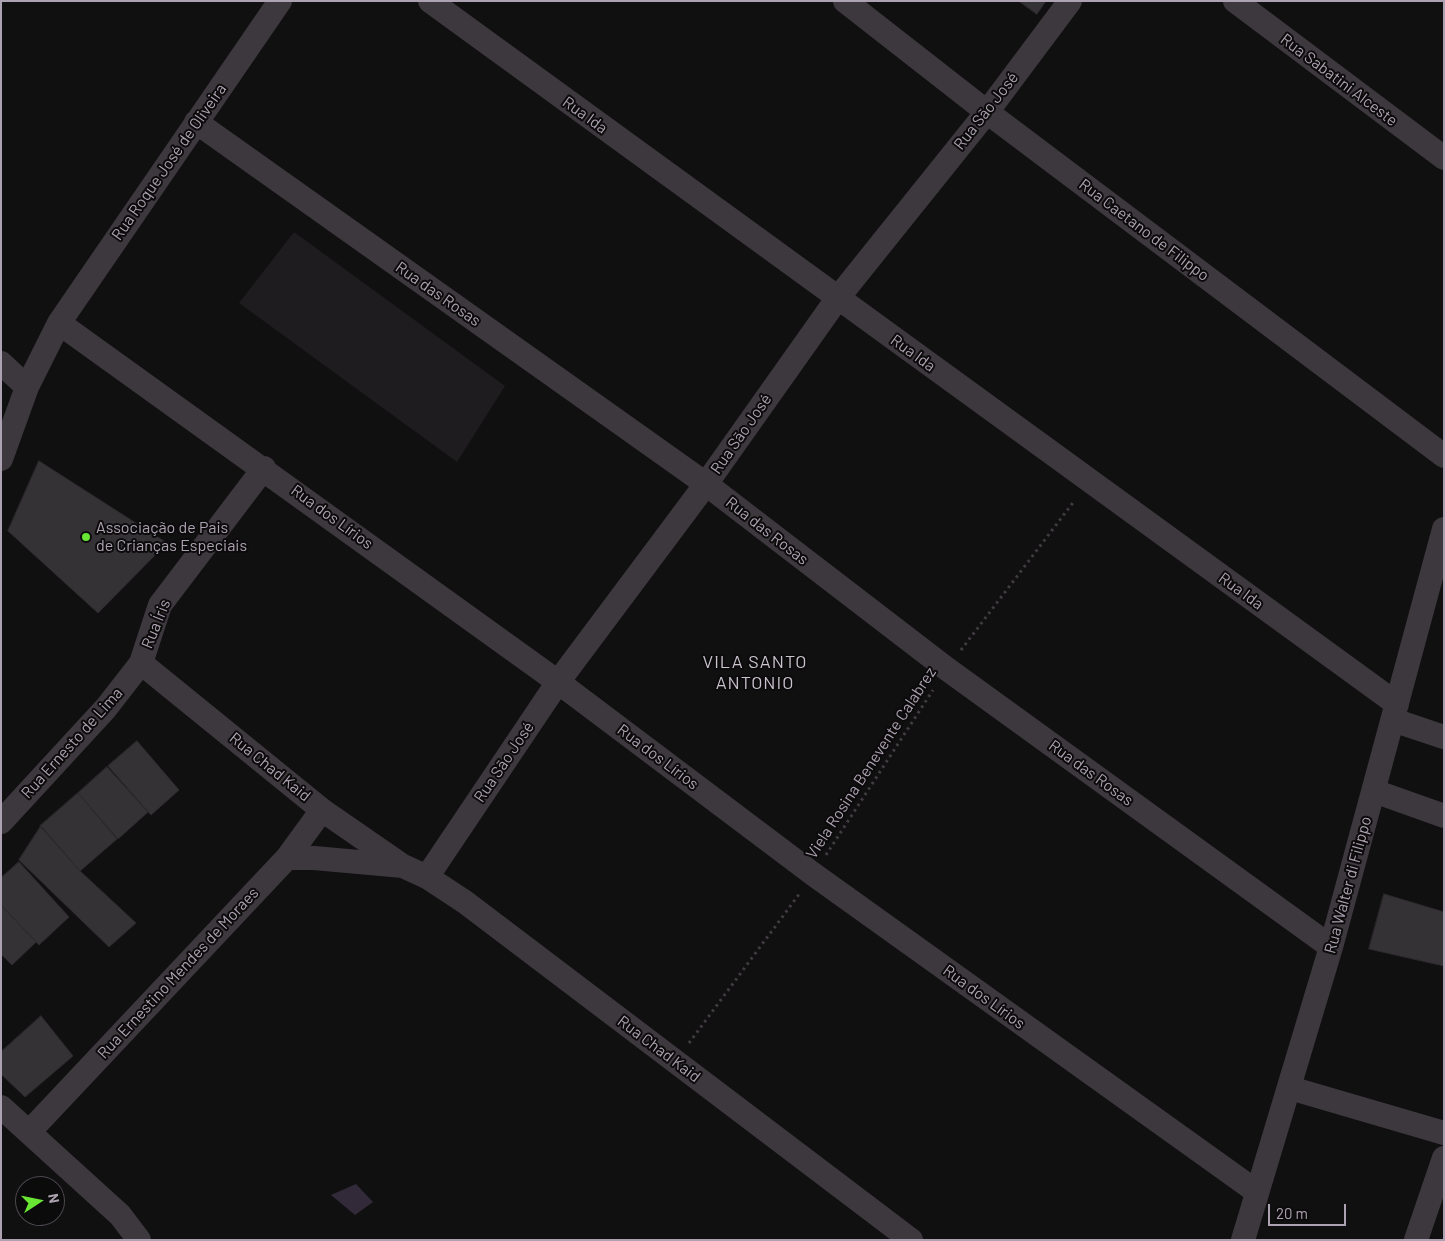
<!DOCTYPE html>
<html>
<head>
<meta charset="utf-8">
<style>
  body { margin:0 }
  #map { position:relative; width:1445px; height:1241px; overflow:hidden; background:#111011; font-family:Barlow,sans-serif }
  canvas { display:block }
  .frame { position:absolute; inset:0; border:2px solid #ada2b1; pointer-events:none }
  .north { position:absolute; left:15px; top:1176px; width:50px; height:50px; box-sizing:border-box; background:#0c0b0c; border:1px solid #4c474e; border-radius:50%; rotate:79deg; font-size:14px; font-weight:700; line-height:20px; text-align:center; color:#ada2b1 }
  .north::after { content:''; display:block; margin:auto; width:18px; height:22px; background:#68e633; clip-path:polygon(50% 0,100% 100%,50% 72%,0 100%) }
  .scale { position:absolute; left:1268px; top:1204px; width:78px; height:22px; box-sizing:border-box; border:2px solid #ada2b1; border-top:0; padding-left:6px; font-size:15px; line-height:18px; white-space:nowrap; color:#ada2b1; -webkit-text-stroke:4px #0c0b0c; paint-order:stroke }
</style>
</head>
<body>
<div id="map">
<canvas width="1445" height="1241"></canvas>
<div class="frame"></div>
<div class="north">N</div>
<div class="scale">20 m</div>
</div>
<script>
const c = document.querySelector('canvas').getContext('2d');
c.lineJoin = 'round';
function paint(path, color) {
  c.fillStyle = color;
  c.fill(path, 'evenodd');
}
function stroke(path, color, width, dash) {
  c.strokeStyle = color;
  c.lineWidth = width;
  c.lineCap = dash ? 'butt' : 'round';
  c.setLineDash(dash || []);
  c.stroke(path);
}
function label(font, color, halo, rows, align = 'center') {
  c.font = font + ' Barlow,sans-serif';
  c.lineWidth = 4;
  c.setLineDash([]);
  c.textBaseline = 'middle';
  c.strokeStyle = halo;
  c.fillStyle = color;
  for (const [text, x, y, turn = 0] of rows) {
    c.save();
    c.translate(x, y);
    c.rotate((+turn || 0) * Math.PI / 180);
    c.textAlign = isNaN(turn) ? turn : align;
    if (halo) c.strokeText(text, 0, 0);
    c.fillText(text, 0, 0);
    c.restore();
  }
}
paint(new Path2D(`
  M294 232 505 386 457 462 239 303Z`), '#1e1c1e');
paint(new Path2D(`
  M356 1184 373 1202 355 1215 331 1195Z`), '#322a39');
const building = new Path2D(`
  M1019 1H1046L1037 14Z
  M39 461 167 543 98 613 8 531Z
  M137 741 179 790 151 815 108 766Z
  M107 767 148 812 118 839 78 793Z
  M78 793 117 839 80 871 40 826Z
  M41 826 80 871 136 923 109 947 19 860Z
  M19 862 69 917 39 945 1 905V878Z
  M1384 894 1444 912V966L1369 949Z
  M1 905 36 942 12 965 1 954Z
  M41 1016 73 1056 25 1097 1 1074V1052Z`);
paint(building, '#353236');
stroke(building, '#2d2a2d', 1);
stroke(new Path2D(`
  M961 650 1075 500
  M826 855 933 690
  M689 1043 800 893`), '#413b42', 3, [2.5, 4]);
stroke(new Path2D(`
  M430 1 1397 704
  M845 1 987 112 1444 456
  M1235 1 1444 158
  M196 122 706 484 947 669 1331 947
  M59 323 558 682 813 874 1257 1192
  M1 363 27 387
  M1 459 27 387 59 323 280 1
  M141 663 322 810 403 866 427 877 465 902 911 1240
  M1393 720 1444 737
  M1374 791 1444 816
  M1 822 106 708 141 663 160 605 264 468
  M287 858H314L403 866
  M427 877 558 682 706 484 837 299 987 112 1070 1
  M1290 1088 1444 1133
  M1 1107 120 1215 139 1240
  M29 1132 287 858 322 810
  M1243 1240 1331 947 1444 529
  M1416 1240 1444 1158`), '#3d383d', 24);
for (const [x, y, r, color] of [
  [86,537,5,"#68e633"]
]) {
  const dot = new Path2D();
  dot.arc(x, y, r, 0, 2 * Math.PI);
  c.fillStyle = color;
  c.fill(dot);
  stroke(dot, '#0c0b0c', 2);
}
label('16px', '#ada2b1', '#0c0b0c', [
  ["Rua Sabatini Alceste",1339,80,37],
  ["Rua São José",986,111,-52],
  ["Rua Ida",585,115,36],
  ["Rua Roque José de Oliveira",169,162,-55],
  ["Rua Caetano de Filippo",1144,230,37],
  ["Rua das Rosas",438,294,35],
  ["Rua Ida",913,353,36],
  ["Rua São José",741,434,-55],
  ["Rua dos Lírios",332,517,36],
  ["Rua das Rosas",767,531,38],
  ["Rua Ida",1241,591,36],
  ["Rua Íris",156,624,-68],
  ["Rua Ernesto de Lima",72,743,-48],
  ["Rua dos Lírios",658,757,37],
  ["Rua São José",504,762,-56],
  ["Viela Rosina Benevente Calabrez",871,763,-57],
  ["Rua Chad Kaid",270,767,39],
  ["Rua das Rosas",1091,773,36],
  ["Rua Walter di Filippo",1348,885,-75],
  ["Rua Ernestino Mendes de Moraes",178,973,-47],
  ["Rua dos Lírios",984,997,36],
  ["Rua Chad Kaid",659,1049,37]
]);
label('16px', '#ada2b1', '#0c0b0c', [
  ["Associação de Pais",96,528],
  ["de Crianças Especiais",96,546]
], 'left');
c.letterSpacing = '1px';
label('18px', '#cbc3ce', '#0c0b0c', [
  ["VILA SANTO",755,662],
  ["ANTONIO",755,683]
]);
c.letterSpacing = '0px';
</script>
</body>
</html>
